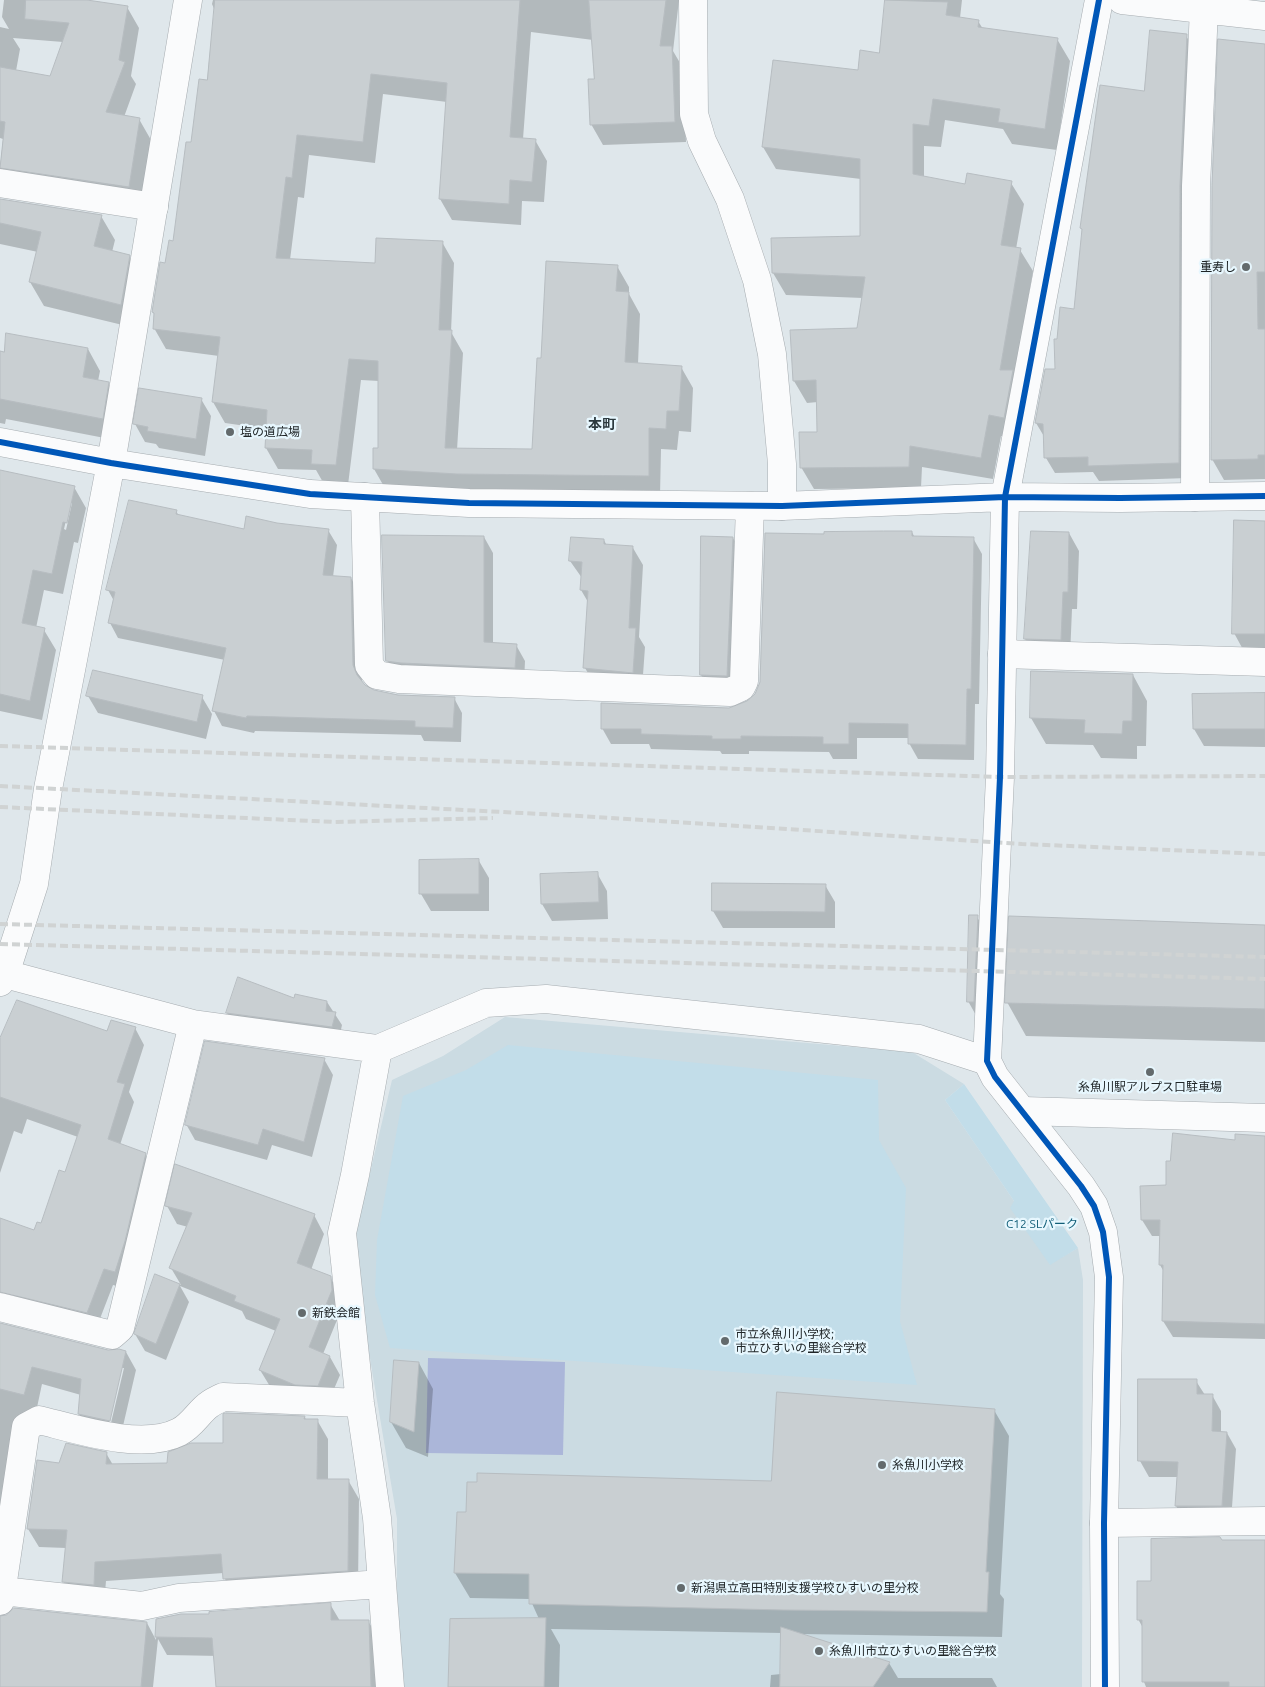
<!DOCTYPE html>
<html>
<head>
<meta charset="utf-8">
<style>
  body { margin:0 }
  canvas { display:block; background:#dfe7eb }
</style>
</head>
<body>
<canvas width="1265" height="1687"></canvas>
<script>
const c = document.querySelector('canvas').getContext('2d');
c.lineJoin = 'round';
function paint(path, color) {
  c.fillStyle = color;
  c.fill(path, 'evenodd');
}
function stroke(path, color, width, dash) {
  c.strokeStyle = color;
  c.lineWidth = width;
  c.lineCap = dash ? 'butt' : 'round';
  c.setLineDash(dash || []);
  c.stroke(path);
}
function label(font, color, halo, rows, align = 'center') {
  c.font = font + ' Ubuntu,"Noto Sans JP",sans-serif';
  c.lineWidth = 4.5;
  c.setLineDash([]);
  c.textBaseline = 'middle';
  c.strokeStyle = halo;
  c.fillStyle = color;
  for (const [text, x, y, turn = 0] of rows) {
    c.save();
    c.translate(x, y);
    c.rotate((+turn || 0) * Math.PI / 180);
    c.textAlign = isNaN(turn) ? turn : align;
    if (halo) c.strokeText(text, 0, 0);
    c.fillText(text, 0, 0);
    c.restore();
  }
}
paint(new Path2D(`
  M505 1017 912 1052 964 1084 945 1100 1014 1201 1050 1264 1078 1248 1083 1280 1082 1687H397V1519L360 1299 356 1232 392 1080 443 1056Z`), '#cbdbe2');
paint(new Path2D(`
  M508 1045 878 1080 879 1140 906 1188 900 1321 917 1385 390 1348 375 1295 377 1240 403 1096 466 1070Z
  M964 1084 1078 1248 1050 1265 1010 1208 1014 1201 945 1100Z`), '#c2dde9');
paint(new Path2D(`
  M428 1358 565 1362 563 1455 426 1453Z`), '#abb6d9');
paint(new Path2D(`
  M4 0H79L127 7 139 28 131 76 136 84 124 117 139 119 151 140 141 208 11 189 0 169 3 139 0 138V27L9 29 2 17ZM13 38 63 42 50 78 16 71 20 49Z
  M213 0H679L673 51 683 68 686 142 603 145 591 124 595 80 593 40 531 32 523 139 535 140 547 161 544 202 522 201 521 225 452 220 440 199 447 102 383 94 375 163 309 155 304 198 298 197 290 260 376 264 442 242 454 263 451 332 463 353 457 450H534L542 359 617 266 629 287V294L640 314 638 364 681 367 693 388 691 432 679 431 677 450 661 449 660 496 386 490 374 469 379 449V381L361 380 348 485 324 484 316 470 278 469 266 448 267 429 225 423 213 402 219 356 166 349 154 328 155 316 153 312 174 242 192 144 208 81 215 11 212 4Z
  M886 0H962L960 18 978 21 983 29 1057 39 1070 61 1057 150 1012 144 1003 129 945 120 941 147 924 146V178L966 185 1011 183 1024 204 1016 249 1020 250 1033 271 1015 376 1016 439 1001 436 993 479 922 467 921 488 814 489 801 467 819 433 818 402 807 403 794 381 792 331 858 329 863 298 786 295 773 273 772 239 861 237V179L776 169 763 147 880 54Z
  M1186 36 1196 51 1188 478 1099 481 1093 472 1055 473 1046 458 1045 438 1036 423 1056 370 1058 341 1075 310 1083 232 1081 228 1145 93Z
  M1219 40 1265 44V479L1224 480 1212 459Z
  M0 200 101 216 115 240 112 252 129 256 143 280 135 328 44 306 30 282 38 252 0 244Z
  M88 349 100 371 98 381 108 383 120 405 115 440 6 419 5 424 0 423V353Z
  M201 399 211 416 205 456 159 448 156 444 145 442 135 424Z
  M0 471 74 487 86 508 78 543 74 542 63 594 44 590 36 628 44 630 56 650 42 720 0 711ZM70 503H72L66 530 64 529Z
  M176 511 179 516 245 530 277 524 328 530 337 545 333 577 351 578 359 593 362 683 374 692 398 696 454 698 462 713 461 742 424 741 421 735 255 731 254 733 222 726 214 711 225 660 118 638 110 623 114 601 108 590Z
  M1265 522V655H1246L1234 633Z
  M912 532 915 538H973L982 554 979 704H975L974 760 918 759 909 743V738H857V759H833L829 752 749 751V754H722L720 751 651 749 649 744H611L602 728 730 709 748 702 756 695 761 682 766 535Z
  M1069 533 1079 551 1077 609H1072L1070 657 1035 656 1025 639Z
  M484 537 493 553V644L516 645 525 661 524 683 396 676 387 660Z
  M733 538 743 555 736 693 711 692 701 675Z
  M604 540 607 546 633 548 643 565 639 637 645 647 642 689 595 685 585 668 588 602 581 590 582 578 570 561Z
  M1133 675 1147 701 1146 746H1137V759L1101 758 1093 745 1046 744 1031 718Z
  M1265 694V747L1204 746 1194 729Z
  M88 696 202 697 212 714 206 739 98 713Z
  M479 861 489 878V911H431L421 894Z
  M597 873 607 891 608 919 552 921 542 904Z
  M825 885 835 902V928H723L713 911Z
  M977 917 997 950 987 1035 968 1001Z
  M1265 926V1042L1026 1036 1007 1002Z
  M295 1000 327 1002 342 1025 339 1039 234 1025 227 1013Z
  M135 1028 144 1045 129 1092 134 1102 120 1145 145 1154 155 1171 124 1288 113 1285 96 1329 22 1310 13 1294 66 1174 78 1137 27 1119 22 1134 14 1131 0 1173V1041Z
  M324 1059 333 1075 312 1157 272 1145 267 1160 195 1140 186 1124Z
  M1265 1138V1339L1173 1337 1163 1321 1164 1272 1160 1265 1161 1236H1152L1142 1220 1168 1186 1236 1142Z
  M167 1206 314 1215 324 1234 311 1270 330 1277 341 1296 342 1308 323 1354 330 1357 340 1375 328 1403 271 1388 260 1370 276 1331 246 1319 242 1311 180 1286 189 1302 166 1360 145 1351 135 1334 156 1275 181 1285 171 1268 188 1227 177 1224Z
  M0 1335 108 1351 126 1352 136 1370 120 1439 90 1432 79 1414 81 1395 42 1384 0 1581ZM121 1368H124L110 1427H108Z
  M419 1363 433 1389 428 1457 406 1448 391 1422Z
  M1196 1381 1205 1395H1212L1221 1411V1433H1227L1236 1449 1231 1522H1185L1176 1506 1178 1477H1149L1140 1461Z
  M994 1410 1009 1436 1000 1594 1004 1599 1002 1637 800 1634 889 1663 898 1678H992L997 1687H770L771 1675 781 1674 782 1633 551 1629 560 1645 559 1687H449L539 1619 530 1599 470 1598 455 1573 772 1482Z
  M226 1414 305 1417 306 1420H317L328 1439V1480H348L359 1499 358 1589 235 1598 225 1579 224 1573 106 1581 104 1604 74 1600 63 1581 66 1548 39 1547 28 1529 60 1464 106 1453 113 1465 169 1464 224 1445Z
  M1221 1541H1265V1687H1146L1144 1682 1143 1628 1138 1619 1153 1583Z
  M330 1604 340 1621H368L379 1639 380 1687H231L220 1656 167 1655 158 1639 153 1687H0V1618L147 1623 156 1640 157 1620Z`), '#0003');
const building = new Path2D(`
  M26 0H87L128 6 119 60 125 62 106 112 140 118 129 187 0 168 5 122 0 121V67L50 76 69 23 25 19Z
  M215 0H520L510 137 536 139 532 182 510 180 509 204 439 199 447 83 371 74 363 142 297 135 292 178 286 177 276 258 375 263 376 238 443 241 439 330H452L445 448 532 449 537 358H541L546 261 618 265 616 291 629 292 625 362 682 366 679 411H667L666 429 649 428V476L457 474 373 469V448H378V361L349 359 336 465 311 464 312 450 265 448 267 410 212 402 220 337 153 329 154 313 152 312 160 262 165 263 169 240 173 241 186 142H191L199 79 207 80Z
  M589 0H666L660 46H672L675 122 590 125 588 79H594Z
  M885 0 948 2 946 15 979 20 978 27 1058 38 1045 129 998 122 1000 109 933 99 929 126 913 124V174L965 184 967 173 1012 181 1001 245 1021 248 1000 370H1013L1004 418 989 415 981 458 910 446 909 467 800 468 799 432H817L816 380 793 381 790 330 857 328 865 277 772 273 771 238 860 236V159L762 147 773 60 858 70 860 50 879 53Z
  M1150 30 1187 34 1180 186 1179 463 1088 466V457L1044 458 1043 424 1035 423 1045 369H1055L1054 339H1057L1060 307 1074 309 1082 229 1080 228 1100 85 1144 91Z
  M1218 39 1265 44V272H1257L1258 329H1265V455H1258V459L1211 460 1212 186Z
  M0 199 102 215 94 246 130 255 121 305 29 282 41 232 0 223Z
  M6 333 88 348 83 377 109 382 103 419 0 399V351L4 352Z
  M139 388 202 398 196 439 147 431 148 427 133 424Z
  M0 470 75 486 67 523 63 522 52 574 33 570 22 623 45 628 30 701 0 694Z
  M129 500 177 510 176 514 244 529 246 516 277 523 329 529 323 575 351 577 353 665 357 675 365 685 374 690 398 695 455 697 453 728 415 727V721L247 716 246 718 212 711 226 648 108 623 115 592 106 590Z
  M1234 520 1265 521V634H1232Z
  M884 531H912V536L974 537 971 689H967L966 745 908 744V724L849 723V744H823V737L741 736V739H712V736L641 734V729H601V703L729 708 747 701 755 694 760 682 765 533 824 534V532Z
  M1031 531 1069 532 1068 592H1063L1061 640 1024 639Z
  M382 535 484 536V642L517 644 515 668 401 663 386 661Z
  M701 536 733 537 727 676 700 675Z
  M571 537 604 539V544L633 546 629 628H636L633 673 583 668 588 591 580 590 582 562 569 561Z
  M93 670 203 695 197 722 86 696Z
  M1031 671 1133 674 1132 721H1123L1122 734 1084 733 1085 720 1030 718Z
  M1265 693V729H1193L1192 694Z
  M479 859V894H419V860Z
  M598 872 599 902 541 904 540 874Z
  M712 883 826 884 825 912 712 911Z
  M969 915H978L974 1002H967Z
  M1009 916 1265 925V1009L1005 1003Z
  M238 977 294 998 295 994 327 1001 326 1011 336 1012 332 1027 226 1013Z
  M17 1000 107 1031 111 1020 136 1027 117 1082 125 1084 108 1139 146 1153 125 1241 115 1272 104 1269 87 1313 0 1292V1218L34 1230 37 1222 41 1223 59 1170 65 1172 81 1125 0 1097V1038Z
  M205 1041 325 1058 304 1142 263 1129 258 1145 185 1125Z
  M1173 1133 1235 1140V1134L1265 1136V1324L1162 1321 1163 1265H1159L1160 1220H1141L1140 1186 1166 1185V1161H1170Z
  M175 1164 315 1214 297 1263 331 1276 332 1290 309 1347 330 1356 318 1386 295 1385 259 1370 280 1319 234 1301 236 1296 169 1268 192 1213 165 1206Z
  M155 1274 180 1284 156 1344 134 1334Z
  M0 1323 108 1350 119 1349 126 1351 110 1421 78 1414 81 1379 32 1367 24 1395 0 1389Z
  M394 1360 419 1362 414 1432 390 1422Z
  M1138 1379H1197V1394H1213L1212 1431 1227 1432 1222 1506H1175L1178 1462 1138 1461Z
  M777 1392 995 1409 986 1572H989L987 1612 783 1610 529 1604V1574L454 1573 457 1512H466L467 1482H477V1473L771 1481Z
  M226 1413 305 1416 304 1419H318L317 1479H349L348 1571 223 1579 221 1554 95 1562 94 1585 62 1582 67 1530 27 1529 37 1460 59 1463 66 1443 107 1452 106 1464 167 1463 168 1452 191 1443H223V1414Z
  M1220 1537 1222 1540H1265V1687H1229V1682H1142V1620H1137V1581H1151V1539Z
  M331 1603V1620H369L371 1687H216L212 1638 155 1637 156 1619 181 1614H209V1612Z
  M14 1608 147 1622 141 1687H0V1616L6 1615Z
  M546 1618 544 1687H448L450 1619Z
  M781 1627 890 1662 873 1687H780Z`);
paint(building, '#c9cfd2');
stroke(building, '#b7bdc1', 1);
const street = new Path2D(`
  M693 0 694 114 702 141 730 199 757 280 772 354 782 464V506
  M1122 0 1265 16
  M0 183 154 207
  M365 497 369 665 377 675 399 679 730 692 741 687 744 681 750 506
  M1195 497 1196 186 1204 9
  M1002 654 1265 662
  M5 974 193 1024 378 1049 486 1003 546 999 919 1039 987 1061
  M378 1049 355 1175 342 1233 360 1403 377 1518 390 1687
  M1023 1111 1265 1118
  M0 1307 112 1335 120 1328 193 1024
  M1104 1523 1265 1521
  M2 1591 142 1606 179 1598 382 1584
  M0 1601 26 1427 39 1420C76 1429 142 1451 179 1432 193 1425 199 1411 210 1404 214 1401 219 1399 223 1397L360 1403`);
const secondary = new Path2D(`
  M1099 0 1005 497 1000 777 987 1061 995 1077 1081 1186 1094 1206 1103 1232 1109 1277 1104 1523 1105 1687
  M0 442 111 463 310 494 469 503 782 506 1005 497 1120 498 1265 496
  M0 982 5 974 34 884 48 789 111 463 188 0`);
stroke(street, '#a6acb0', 29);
stroke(secondary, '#a6acb0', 29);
stroke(street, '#fafbfc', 28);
stroke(secondary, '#fafbfc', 28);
stroke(new Path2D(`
  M0 746 1000 777 1265 776
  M0 786 580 816 1022 844 1265 854
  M0 807 335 822 493 818
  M0 924 1265 957
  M0 944 1265 979`), '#d0d3d3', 4, [8, 4]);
stroke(new Path2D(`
  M1099 0 1005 497 1000 777 987 1061 995 1077 1081 1186 1094 1206 1103 1232 1109 1277 1104 1523 1105 1687
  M0 442 111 463 310 494 469 503 782 506 1005 497 1120 498 1265 496`), '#0057b8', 6);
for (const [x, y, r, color] of [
  [1246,267,5,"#636a6c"],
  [230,432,5,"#636a6c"],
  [1150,1072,5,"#636a6c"],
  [302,1313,5,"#636a6c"],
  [725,1341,5,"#636a6c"],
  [882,1465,5,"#636a6c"],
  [681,1588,5,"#636a6c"],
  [819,1651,5,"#636a6c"]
]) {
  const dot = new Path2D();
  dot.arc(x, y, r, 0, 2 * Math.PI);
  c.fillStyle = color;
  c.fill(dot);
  stroke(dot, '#e7f7fe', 2);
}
label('12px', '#202628', '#e7f7fe', [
  ["重寿し",1236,267,"right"],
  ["塩の道広場",240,432],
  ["糸魚川駅アルプス口駐車場",1150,1087,"center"],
  ["新鉄会館",312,1313],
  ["市立糸魚川小学校;",735,1334],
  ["市立ひすいの里総合学校",735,1348],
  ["糸魚川小学校",892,1465],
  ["新潟県立高田特別支援学校ひすいの里分校",691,1588],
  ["糸魚川市立ひすいの里総合学校",829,1651]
], 'left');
label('12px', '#115e78', '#e7f7fe', [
  ["C12 SLパーク",1042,1224]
]);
label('bold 14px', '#2c393e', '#e7f7fe', [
  ["本町",602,424]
]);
</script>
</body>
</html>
